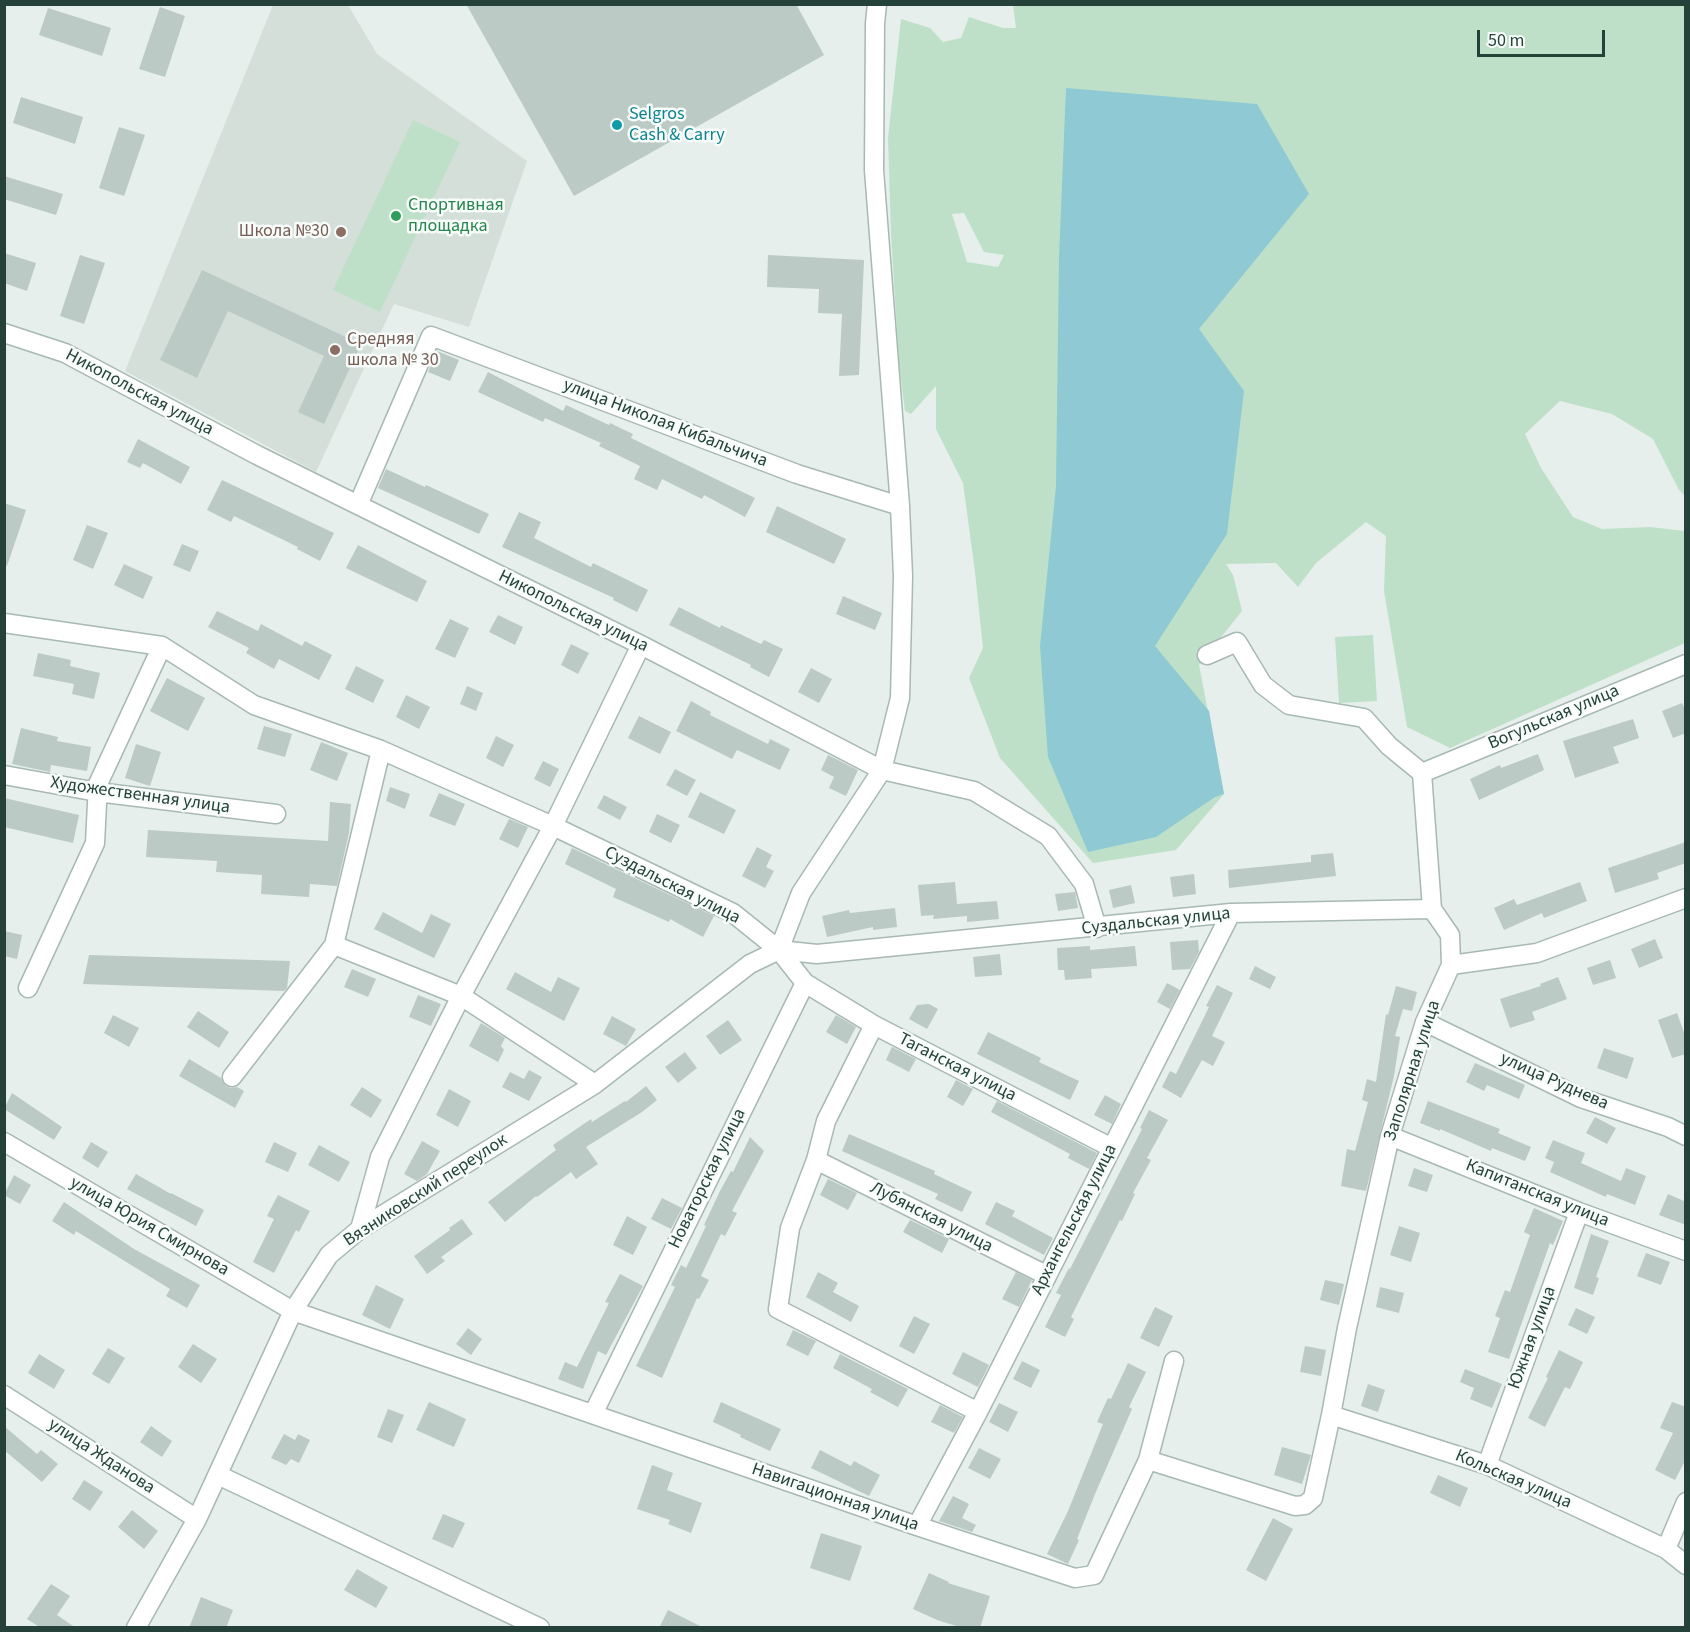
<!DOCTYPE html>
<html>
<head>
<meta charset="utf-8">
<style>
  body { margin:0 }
  #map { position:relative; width:1690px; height:1632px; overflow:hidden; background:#e6efeb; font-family:"Source Sans 3",sans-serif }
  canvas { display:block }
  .frame { position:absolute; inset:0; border:6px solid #24423a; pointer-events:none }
  .scale { position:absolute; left:1477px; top:30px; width:128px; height:27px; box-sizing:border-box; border:3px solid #24423a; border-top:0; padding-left:8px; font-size:18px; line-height:21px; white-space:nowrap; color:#24423a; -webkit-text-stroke:4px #f7fbf9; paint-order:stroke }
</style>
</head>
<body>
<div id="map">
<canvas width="1690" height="1632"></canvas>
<div class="frame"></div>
<div class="scale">50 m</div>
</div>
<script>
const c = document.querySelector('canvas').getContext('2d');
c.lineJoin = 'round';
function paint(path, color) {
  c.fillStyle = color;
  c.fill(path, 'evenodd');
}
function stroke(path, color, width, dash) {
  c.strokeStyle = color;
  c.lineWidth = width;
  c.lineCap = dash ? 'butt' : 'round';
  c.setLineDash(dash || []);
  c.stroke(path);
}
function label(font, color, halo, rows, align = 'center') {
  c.font = font + ' "Source Sans 3",sans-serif';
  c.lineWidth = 5;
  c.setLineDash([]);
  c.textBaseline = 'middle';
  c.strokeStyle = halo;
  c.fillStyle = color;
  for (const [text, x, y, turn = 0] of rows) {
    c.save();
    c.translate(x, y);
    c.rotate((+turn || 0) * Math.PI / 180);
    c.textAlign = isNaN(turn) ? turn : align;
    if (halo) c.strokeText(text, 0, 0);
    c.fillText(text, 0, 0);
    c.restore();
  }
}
paint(new Path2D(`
  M273 5H348L377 54 527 161 469 327 394 304 316 472 125 371Z`), '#d4dfda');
paint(new Path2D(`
  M1013 5H1685V496L1679 490 1653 439 1612 414 1560 401 1525 434 1541 468 1573 517 1602 529 1650 527 1685 531V643L1450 748 1407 727 1384 591 1386 536 1366 522 1316 563 1298 587 1276 563 1226 564 1233 575 1242 611 1199 665 1224 794 1176 850 1093 863 1000 758 969 678 983 648 975 572 963 483 936 429V386L911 414 905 411 899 364 891 234 888 138 901 19 930 28 943 42 961 38 969 17 1003 28H1016ZM964 213 984 252 1004 255 998 267 967 262 952 214Z
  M413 120 460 142 380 312 333 290Z
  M1373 635 1377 701 1339 703 1335 637Z`), '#bfe0c8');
paint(new Path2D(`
  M1066 88 1257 104 1309 194 1199 329 1244 391 1227 534 1155 646 1209 711 1224 794 1215 797 1156 837 1088 852 1048 757 1040 646 1056 486 1059 258Z`), '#8ec9d4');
paint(new Path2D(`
  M466 4H796L824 55 574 196Z
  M160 7 185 16 165 77 139 69Z
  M48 8 111 28 102 56 39 35Z
  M21 97 83 117 75 144 13 123Z
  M119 127 145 135 124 196 99 188Z
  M4 176 63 194 56 215 4 199Z
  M4 253 36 263 27 291 4 283Z
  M80 255 105 263 84 324 60 316Z
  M768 255 864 260 859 375 839 376 842 314 818 313 819 289 767 287Z
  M202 270 361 344 324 424 298 412 324 356 228 311 197 378 160 360Z
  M437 351 459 360 450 381 428 372Z
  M488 372 563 411 566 405 609 425 610 423 633 434 631 438 755 498 745 517 704 495 702 499 662 479 657 490 634 479 640 466 599 446 601 443 545 418 543 422 478 392Z
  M138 439 190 467 181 484 143 463 140 468 127 462Z
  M386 469 425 487 426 485 489 514 479 534 378 488Z
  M222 480 334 533 320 561 297 549 298 547 234 516 231 522 207 510Z
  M4 503 26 510 7 566 4 565Z
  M777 506 846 539 834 564 766 532Z
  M519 512 541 522 534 538 591 567 593 563 648 590 637 612 613 600 614 598 502 547Z
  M87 525 108 533 93 569 73 560Z
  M182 544 199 551 190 572 173 565Z
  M358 545 427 581 417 602 346 568Z
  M124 564 153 577 143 599 114 585Z
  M843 596 882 613 875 630 836 614Z
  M679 607 720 628 721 625 761 644 764 640 783 649 769 677 750 667 751 665 669 625Z
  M217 611 258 631 261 624 302 646 305 641 332 655 319 680 279 659 274 669 246 653 249 648 208 627Z
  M498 615 523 627 515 645 489 632Z
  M450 619 469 628 455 658 435 649Z
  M571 644 589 653 578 674 561 665Z
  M38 653 71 660 70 666 100 673 94 699 72 694 74 684 33 676Z
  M356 666 384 680 373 703 345 689Z
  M811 668 832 679 819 703 798 692Z
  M167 678 205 698 188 731 150 711Z
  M467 686 483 693 476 711 460 704Z
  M406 695 430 707 419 729 396 717Z
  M691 701 711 712 710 715 768 744 770 739 790 749 780 770 737 750 732 759 676 731Z
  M1682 703 1686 711V733L1673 738 1662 711Z
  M639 716 671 732 660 754 628 738Z
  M1633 719 1639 738 1613 747 1619 763 1575 778 1563 741Z
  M264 726 292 734 285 757 257 749Z
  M21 728 58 737 57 741 91 747 87 771 51 765 50 772 12 764Z
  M496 736 514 745 503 767 486 758Z
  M321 742 348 753 337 781 310 770Z
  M136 744 161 752 150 786 125 778Z
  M1538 754 1544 770 1479 800 1470 779 1500 765 1501 768Z
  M828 755 858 770 846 796 829 788 834 777 821 770Z
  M543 761 559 769 550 787 534 779Z
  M675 769 696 780 687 796 666 785Z
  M390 787 410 794 405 809 386 801Z
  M700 792 736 810 724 834 688 817Z
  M439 793 465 804 455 826 429 816Z
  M604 795 627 807 620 820 597 808Z
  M4 798 79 815 73 843 4 827Z
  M330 802 351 804 349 833 337 886 310 884 309 897 261 894 262 875 216 872 217 861 146 857 148 830 328 841Z
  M657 814 680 825 671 843 649 832Z
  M509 819 528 827 518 848 499 839Z
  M1686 842V863L1657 873 1659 879 1615 893 1608 868Z
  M757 847 772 855 766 867 774 871 765 888 742 876Z
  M572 848 714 916 703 937 670 919 669 922 613 897 616 889 565 864Z
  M1333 853 1336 876 1229 888 1228 870 1311 862V855Z
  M1194 874 1196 894 1173 897 1170 877Z
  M955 882 957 904 997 901 999 919 967 922V916L933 919 934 915 921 916 918 885Z
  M1580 882 1587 901 1544 918 1542 913 1504 930 1494 908 1514 899 1517 905Z
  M1131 885 1135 903 1113 908 1109 890Z
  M1075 892 1078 908 1058 911 1055 894Z
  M895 908 897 927 873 930V927L827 937 822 916 849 910 850 913Z
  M383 912 422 933 431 914 451 924 434 958 374 929Z
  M4 931 22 935 17 959 4 956Z
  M1655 939 1663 958 1639 968 1631 949Z
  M1198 940 1199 952 1190 969 1172 970 1170 942Z
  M1090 946V950L1135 946 1137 966 1091 969 1092 978 1065 980 1064 970H1058L1057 948Z
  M1000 954 1002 975 975 977 973 957Z
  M89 955 290 961 287 988 284 991 83 984Z
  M1610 960 1616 978 1593 985 1587 968Z
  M1255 966 1276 977 1270 989 1249 979Z
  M352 969 376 979 368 997 344 987Z
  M515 972 551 992 558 977 580 988 564 1021 506 989Z
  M1558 977 1567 999 1532 1012 1535 1020 1510 1028 1500 999 1541 986 1540 984Z
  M1167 983 1180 990 1170 1009 1157 1002Z
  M1217 985 1233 993 1212 1036 1225 1042 1213 1066 1202 1060 1181 1098 1162 1087 1170 1071 1176 1074 1209 1007 1206 1006Z
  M1396 986 1417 992 1412 1011 1403 1009 1395 1036 1400 1037 1394 1076 1366 1191 1341 1186 1347 1149 1355 1151 1368 1102 1362 1100 1367 1079 1376 1082 1386 1014 1388 1015Z
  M418 995 441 1004 431 1026 409 1017Z
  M929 1004 938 1009 927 1029 909 1019 917 1005Z
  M198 1011 229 1032 219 1048 187 1027Z
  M1677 1013 1686 1038V1054L1672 1058 1658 1020Z
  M113 1015 139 1028 129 1047 104 1033Z
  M836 1015 856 1027 847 1044 826 1032Z
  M612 1016 636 1029 626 1046 603 1034Z
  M728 1020 742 1040 720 1055 706 1036Z
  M481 1023 505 1038 501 1046 504 1050 498 1062 469 1046Z
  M988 1032 1041 1058 1039 1062 1079 1081 1070 1100 977 1054Z
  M892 1047 916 1059 909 1072 886 1060Z
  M1604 1048 1634 1058 1627 1079 1597 1068Z
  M685 1052 697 1068 678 1083 665 1067Z
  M189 1059 221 1078 226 1086 231 1088 237 1087 244 1091 235 1108 179 1076Z
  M1475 1063 1525 1085 1519 1099 1487 1085 1484 1091 1466 1082Z
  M529 1070 542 1077 529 1101 502 1087 510 1072 524 1079Z
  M956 1080 973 1089 963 1106 947 1097Z
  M646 1086 657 1100 642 1112 586 1147 598 1164 576 1179 571 1172 537 1197 536 1196 505 1222 488 1202 556 1150 553 1145 591 1119 592 1122 625 1101 626 1102Z
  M362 1087 382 1100 371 1118 350 1105Z
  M449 1089 471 1101 458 1127 436 1115Z
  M12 1093 62 1127 54 1140 4 1109Z
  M1105 1095 1121 1104 1112 1124 1094 1115Z
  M997 1101 1097 1153 1089 1169 1068 1158 1070 1154 991 1112Z
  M1428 1101 1500 1129 1498 1133 1531 1147 1525 1161 1492 1148 1491 1151 1440 1129V1131L1420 1123Z
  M1149 1110 1168 1120 1147 1158 1151 1160 1133 1193 1135 1194 1122 1221 1120 1220 1071 1317 1074 1319 1065 1337 1045 1327 1061 1295 1056 1293 1069 1268 1070 1269 1142 1129 1140 1128Z
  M1595 1117 1616 1128 1607 1144 1586 1133Z
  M849 1134 935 1171 934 1174 972 1192 962 1212 935 1199 938 1194 842 1151Z
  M750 1137 764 1151 732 1211 737 1213 725 1236 721 1234 701 1276 709 1280 699 1299 697 1298 662 1378 636 1366 675 1287 671 1285 681 1265 686 1268 706 1226 704 1225 720 1191 731 1171 733 1172Z
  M1553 1140 1585 1153 1581 1163 1621 1181 1626 1168 1646 1176 1635 1205 1607 1194 1606 1197 1550 1172 1554 1162 1545 1158Z
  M422 1141 440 1151 427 1174 417 1181 404 1174Z
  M91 1142 108 1152 98 1168 82 1158Z
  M274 1142 297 1153 288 1172 265 1162Z
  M319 1145 350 1162 339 1182 308 1165Z
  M1414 1168 1433 1175 1427 1192 1408 1186Z
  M136 1174 171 1194V1193L204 1210 196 1226 127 1189Z
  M14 1175 31 1185 20 1204 4 1195Z
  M828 1179 857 1193 848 1210 820 1195Z
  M1668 1194 1686 1202V1225L1659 1215Z
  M278 1195 310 1211 299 1232 296 1230 274 1273 253 1262 274 1219 267 1216Z
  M662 1198 682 1208 671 1229 651 1219Z
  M64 1202 134 1249 200 1285 187 1308 166 1296 170 1289 76 1231 74 1235 52 1221Z
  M996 1202 1015 1211 1012 1216 1053 1238 1044 1255 985 1224Z
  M1534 1208 1563 1221 1553 1245 1550 1243 1509 1359 1488 1352 1500 1318 1495 1316 1505 1290 1510 1292 1530 1235 1524 1232Z
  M627 1216 647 1227 633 1255 613 1245Z
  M462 1219 473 1234 441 1257 445 1261 427 1274 414 1256 450 1230 449 1228Z
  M910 1220 949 1239 942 1253 903 1232Z
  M1399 1226 1420 1233 1411 1262 1390 1255Z
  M1591 1234 1609 1241 1596 1277 1599 1278 1593 1295 1574 1288Z
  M1646 1253 1670 1262 1661 1285 1637 1276Z
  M818 1272 838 1283 833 1292 859 1306 851 1322 806 1297Z
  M1016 1272 1032 1280 1019 1307 1002 1299Z
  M620 1274 643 1286 606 1355 598 1351 583 1389 558 1379 565 1362 577 1367 609 1303 605 1302Z
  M1325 1280 1344 1284 1339 1305 1320 1300Z
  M376 1285 404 1299 390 1329 362 1315Z
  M1380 1287 1404 1293 1399 1313 1376 1307Z
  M1155 1307 1173 1316 1159 1347 1140 1338Z
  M1576 1308 1595 1317 1587 1334 1568 1325Z
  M914 1316 930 1324 914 1354 899 1346Z
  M468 1328 482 1339 471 1355 456 1344Z
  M793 1330 816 1341 808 1356 786 1345Z
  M193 1344 217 1359 201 1383 178 1367Z
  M1305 1346 1326 1350 1321 1376 1300 1372Z
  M108 1348 125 1358 109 1384 92 1374Z
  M1559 1350 1583 1362 1570 1389 1565 1387 1545 1427 1528 1418 1548 1378 1546 1377Z
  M963 1352 989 1365 978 1387 952 1374Z
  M39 1354 65 1370 54 1389 28 1373Z
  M840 1354 908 1389 898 1407 870 1392 872 1389 833 1368Z
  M1022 1361 1040 1370 1031 1388 1013 1379Z
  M1128 1363 1146 1372 1129 1407 1132 1409 1095 1494 1077 1539 1079 1540 1068 1564 1047 1554 1068 1511 1103 1424 1097 1422 1108 1398 1111 1399Z
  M1465 1369 1502 1384 1492 1408 1470 1399 1474 1388 1460 1382Z
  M1368 1384 1385 1390 1378 1412 1361 1406Z
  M429 1402 466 1419 454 1447 416 1430Z
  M721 1402 781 1429 770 1451 740 1437 741 1435 713 1422Z
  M1672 1402 1686 1407V1459L1675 1480 1655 1470 1673 1433 1660 1428Z
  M999 1403 1018 1412 1008 1432 989 1422Z
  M940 1405 963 1417 954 1433 931 1422Z
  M388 1409 404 1415 392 1443 377 1437Z
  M4 1426 37 1454 41 1450 58 1464 42 1482 4 1450Z
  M151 1426 172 1441 162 1457 140 1442Z
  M284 1434 295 1440 298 1434 310 1440 299 1463 291 1459 286 1465 271 1458Z
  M1282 1447 1311 1455 1302 1484 1274 1475Z
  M979 1448 1001 1459 990 1479 968 1468Z
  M820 1450 851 1466 854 1461 880 1475 869 1496 811 1468Z
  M652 1465 673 1473 667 1490 702 1503 691 1533 668 1524 670 1520 637 1509Z
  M1438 1475 1468 1488 1460 1507 1430 1493Z
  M84 1480 103 1492 90 1511 72 1499Z
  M953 1496 969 1504 962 1518 976 1525 972 1532 939 1521Z
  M132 1510 158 1531 144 1549 118 1527Z
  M443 1514 465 1523 453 1548 432 1539Z
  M1273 1518 1293 1529 1266 1581 1246 1570Z
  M821 1533 862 1546 850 1581 810 1568Z
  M357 1569 388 1587 376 1608 344 1590Z
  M929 1573 949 1582 948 1583 990 1596 980 1628H963L937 1620 913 1609Z
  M51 1584 70 1596 57 1615 76 1628H41L27 1619Z
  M201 1597 233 1610 226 1628H189Z
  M668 1610 704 1628H659Z`), '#bbcac4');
const minor = new Path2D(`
  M4 333 65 353 257 455 641 645 882 770 974 791 1048 836 1084 884 1097 928
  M358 505 431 336 797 474 900 506
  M4 623 162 646 254 705 381 750 553 826 733 913 779 950 817 954 1231 913 1432 909
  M1422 773 1686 664
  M4 775 97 792 276 814
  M334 945 461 996 595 1084
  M779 950 801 893 882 770 900 698 903 576 900 506 874 170 875 23 877 4
  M1451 965 1537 953 1686 898
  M805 983 874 1025 1112 1148
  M28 988 95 843 98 784 162 646
  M1425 1022 1581 1098 1668 1127 1686 1136
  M874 1025 826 1121 816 1160 790 1228 778 1309 978 1412
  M232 1077 334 945 381 750
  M1390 1136 1579 1212 1686 1251
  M4 1142 293 1311 917 1526 1075 1578 1094 1575 1148 1460 1295 1506 1305 1505 1313 1498 1331 1415 1347 1328 1390 1136 1425 1022 1451 965 1450 935 1432 909 1422 773 1389 746 1364 718 1289 705 1263 685 1237 642 1207 655
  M816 1160 1046 1275
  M360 1229 380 1157 461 996 553 826 641 645
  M4 1395 197 1519
  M593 1414 805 983 779 950
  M1331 1415 1487 1465 1666 1549 1686 1565
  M1148 1460 1174 1361
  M1487 1465 1579 1212
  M218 1475 540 1628
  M917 1526 978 1412 1231 913
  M1666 1549 1686 1502
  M136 1628 197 1519 293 1311 329 1255 360 1229 595 1084 750 964 779 950`);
stroke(minor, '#a8b8b2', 21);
stroke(minor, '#fff', 18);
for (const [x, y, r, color] of [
  [617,125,6,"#0f9aa8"],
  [396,216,6,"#2e9e5b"],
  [341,232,6,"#8d6e63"],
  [335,350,6,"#8d6e63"]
]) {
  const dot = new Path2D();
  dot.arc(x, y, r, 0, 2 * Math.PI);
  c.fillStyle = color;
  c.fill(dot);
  stroke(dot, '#f7fbf9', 2);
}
label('18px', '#0d838f', '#f7fbf9', [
  ["Selgros",629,115],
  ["Cash & Carry",629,136]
], 'left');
label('18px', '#27864d', '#f7fbf9', [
  ["Спортивная",408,206],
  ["площадка",408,227]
], 'left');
label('18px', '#785e54', '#f7fbf9', [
  ["Школа №30",329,232],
  ["Средняя",347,340,"left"],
  ["школа № 30",347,361,"left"]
], 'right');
label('18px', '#24423a', '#f7fbf9', [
  ["Никопольская улица",139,393,28],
  ["улица Николая Кибальчича",665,424,21],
  ["Никопольская улица",573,612,26],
  ["Вогульская улица",1554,718,-23],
  ["Художественная улица",140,796,8],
  ["Суздальская улица",672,886,27],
  ["Суздальская улица",1156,922,-6],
  ["Таганская улица",957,1068,27],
  ["Заполярная улица",1413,1071,-72],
  ["улица Руднева",1554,1082,24],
  ["Новаторская улица",708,1179,-64],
  ["Вязниковский переулок",426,1191,-33],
  ["Капитанская улица",1537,1194,22],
  ["Лубянская улица",931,1218,27],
  ["Архангельская улица",1075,1220,-63],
  ["улица Юрия Смирнова",149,1227,30],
  ["Южная улица",1533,1338,-70],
  ["улица Жданова",101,1457,33],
  ["Кольская улица",1513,1480,23],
  ["Навигационная улица",835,1498,19]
]);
</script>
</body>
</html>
